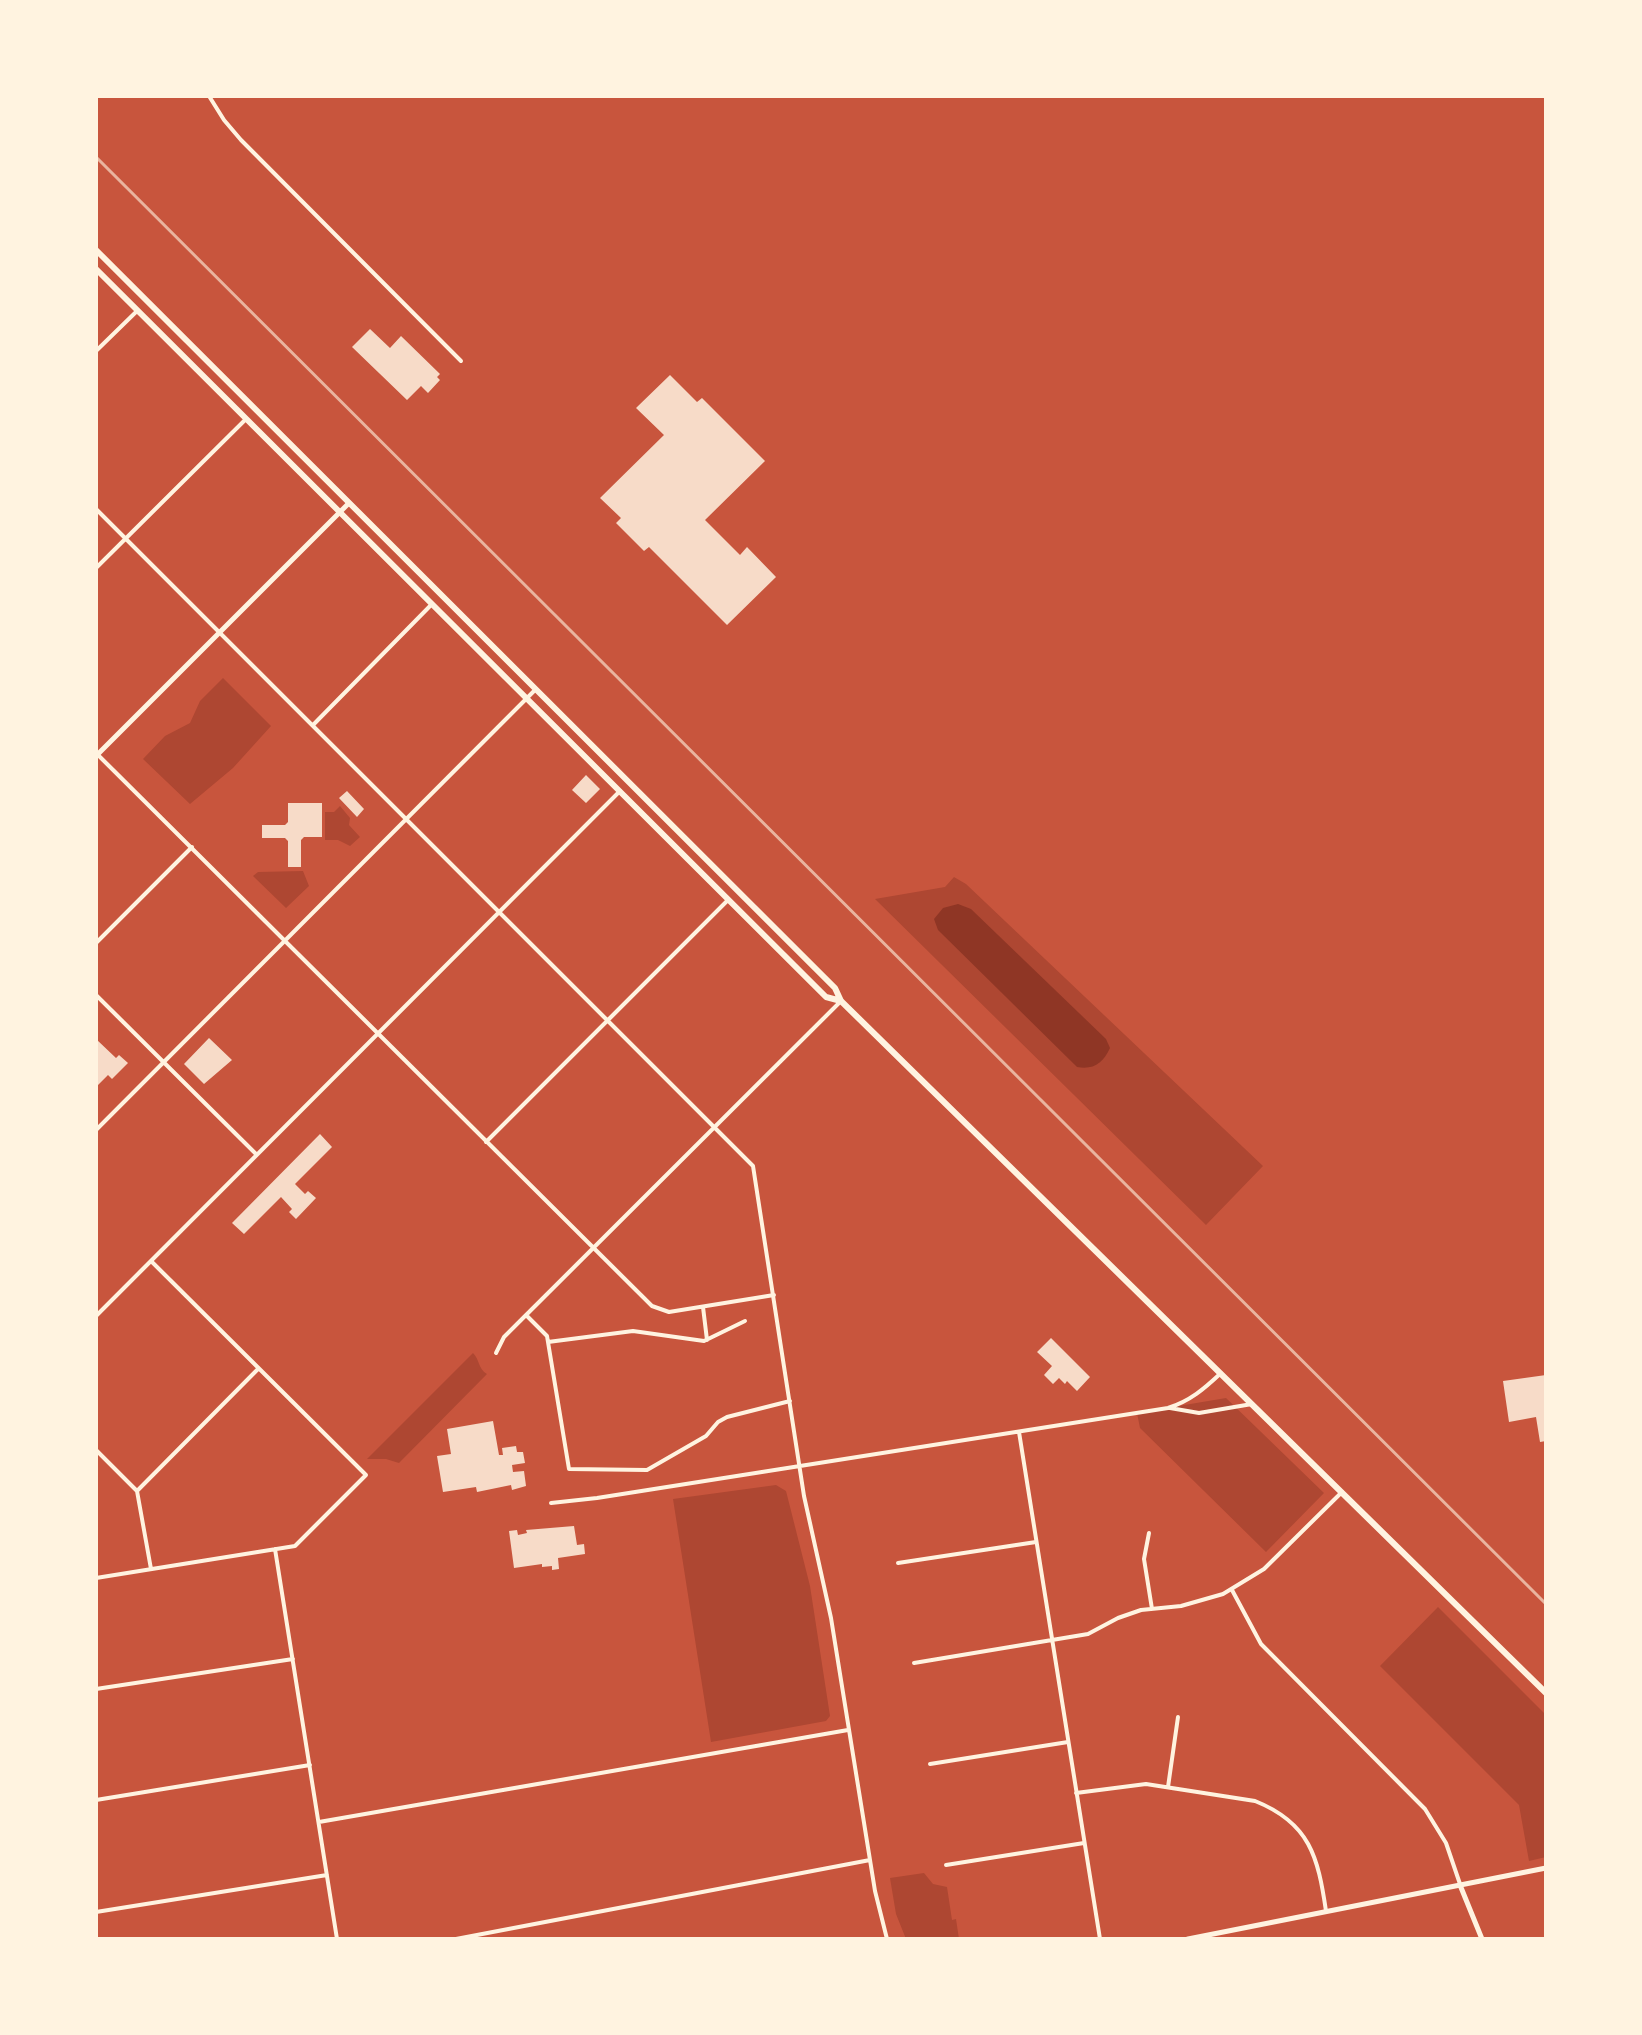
<!DOCTYPE html>
<html>
<head>
<meta charset="utf-8">
<style>
  body { margin:0 }
  #map { position:relative; width:1642px; height:2035px; overflow:hidden; background:#c8553d; font-family:"Titillium Web",sans-serif }
  canvas { display:block }
  .frame { position:absolute; inset:0; border:98px solid #fff3e0; pointer-events:none }
</style>
</head>
<body>
<div id="map">
<canvas width="1642" height="2035"></canvas>
<div class="frame"></div>
</div>
<script>
const c = document.querySelector('canvas').getContext('2d');
c.lineJoin = 'round';
function paint(path, color) {
  c.fillStyle = color;
  c.fill(path, 'evenodd');
}
function stroke(path, color, width, dash) {
  c.strokeStyle = color;
  c.lineWidth = width;
  c.lineCap = dash ? 'butt' : 'round';
  c.setLineDash(dash || []);
  c.stroke(path);
}
paint(new Path2D(`
  M223 678 271 726 233 768 190 804 143 759 165 736 190 723 200 701Z
  M340 806 350 818 349 825 360 837 350 846 338 840H325V812H334Z
  M303 871 309 886 286 908 253 876 258 872Z
  M954 877 966 884 1263 1166 1206 1225 875 899 945 887Z
  M473 1353C480 1360 478 1369 487 1374L399 1463 386 1459H367Z
  M1226 1398 1324 1493 1266 1552 1140 1428 1137 1413Z
  M776 1485 786 1491 810 1586 830 1716 826 1721 711 1742 673 1499Z
  M1438 1607 1546 1715V1857L1529 1861 1519 1805 1380 1666Z
  M924 1873 933 1884 947 1887 952 1920 956 1919 959 1939H906L896 1914 890 1878Z`), '#ae4732');
paint(new Path2D(`
  M958 904 971 909 1106 1039 1110 1048C1103 1063 1094 1070 1077 1067L938 930 934 919 943 908Z`), '#8f3625');
paint(new Path2D(`
  M370 329 390 348 401 336 440 374 437 377 440 380 428 393 421 386 407 400 352 347Z
  M670 375 697 402 702 398 765 461 705 520 740 555 747 547 776 577 727 625 649 547 644 551 616 523 621 518 600 498 664 435 636 408Z
  M586 775 600 789 586 803 572 790Z
  M347 791 364 809 357 817 339 798Z
  M288 803H322V837H304L301 840V867H288V841L285 838H262V825H285L288 822Z
  M209 1038 232 1060 204 1084 184 1064Z
  M96 1039 116 1058 119 1055 128 1063 112 1079 108 1075 96 1087Z
  M320 1134 332 1147 295 1184 305 1194 308 1191 316 1198 296 1219 289 1212 292 1209 281 1197 244 1234 232 1223Z
  M1051 1338 1090 1377 1077 1391 1067 1381 1065 1384 1059 1378 1053 1384 1044 1375 1052 1366 1037 1352Z
  M1546 1375V1441L1540 1442 1536 1417 1509 1422 1503 1381Z
  M493 1421 499 1455H503L502 1448 516 1446 517 1452H523L525 1463 512 1465 513 1472 524 1471 526 1486 512 1490 511 1485 477 1492 476 1487 443 1492 437 1456 451 1454 447 1429Z
  M574 1526 577 1545 584 1544 585 1554 558 1558 559 1569 552 1570V1566L542 1567V1564L514 1568 509 1531 517 1530 518 1535 527 1533 526 1530Z`), '#f7dbc8');
stroke(new Path2D(`
  M209 96 224 120 241 140 461 361
  M96 351 137 311
  M96 509 753 1166 804 1496 831 1618 875 1891 887 1939
  M96 568 246 419
  M313 725 432 604
  M96 753 652 1306 669 1312 774 1295
  M96 943 192 847
  M96 995 256 1154
  M96 1130 535 690
  M486 1142 728 900
  M703 1307 707 1340
  M526 1315 547 1336 569 1469 647 1470 706 1436 718 1422 727 1417 790 1401
  M96 1316 620 791
  M548 1342 633 1331 704 1341 745 1321
  M496 1353 504 1337 841 1001
  M1170 1408 1199 1413 1252 1404
  M1019 1432 1100 1939
  M96 1450 137 1491 151 1569
  M137 1491 258 1369
  M551 1503 597 1498 1168 1408C1190 1401 1204 1389 1221 1373
  M1149 1533 1144 1559 1152 1609
  M275 1549 337 1939
  M898 1563 1036 1542
  M96 1578 295 1546 366 1475 151 1261
  M1232 1590 1261 1644 1425 1809 1446 1843 1460 1884
  M914 1663 1088 1634 1118 1618 1141 1610 1181 1606 1223 1594 1264 1569 1342 1492
  M96 1689 293 1659
  M930 1764 1068 1742
  M1168 1787 1178 1717
  M1076 1793 1146 1784 1255 1801C1310 1823 1318 1857 1326 1911
  M96 1800 310 1765
  M319 1822 848 1730
  M946 1865 1084 1843
  M96 1912 327 1875
  M456 1939 870 1860`), '#fff3e0', 4);
stroke(new Path2D(`
  M96 756 348 504`), '#fff3e0', 5);
stroke(new Path2D(`
  M1460 1885 1482 1939
  M1188 1939 1546 1868`), '#fff3e0', 5);
stroke(new Path2D(`
  M96 250 835 988 841 1001 1546 1693
  M96 269 826 997 841 1001`), '#fff3e0', 6);
stroke(new Path2D(`
  M96 157 1546 1604`), '#e9b49f', 3);
</script>
</body>
</html>
